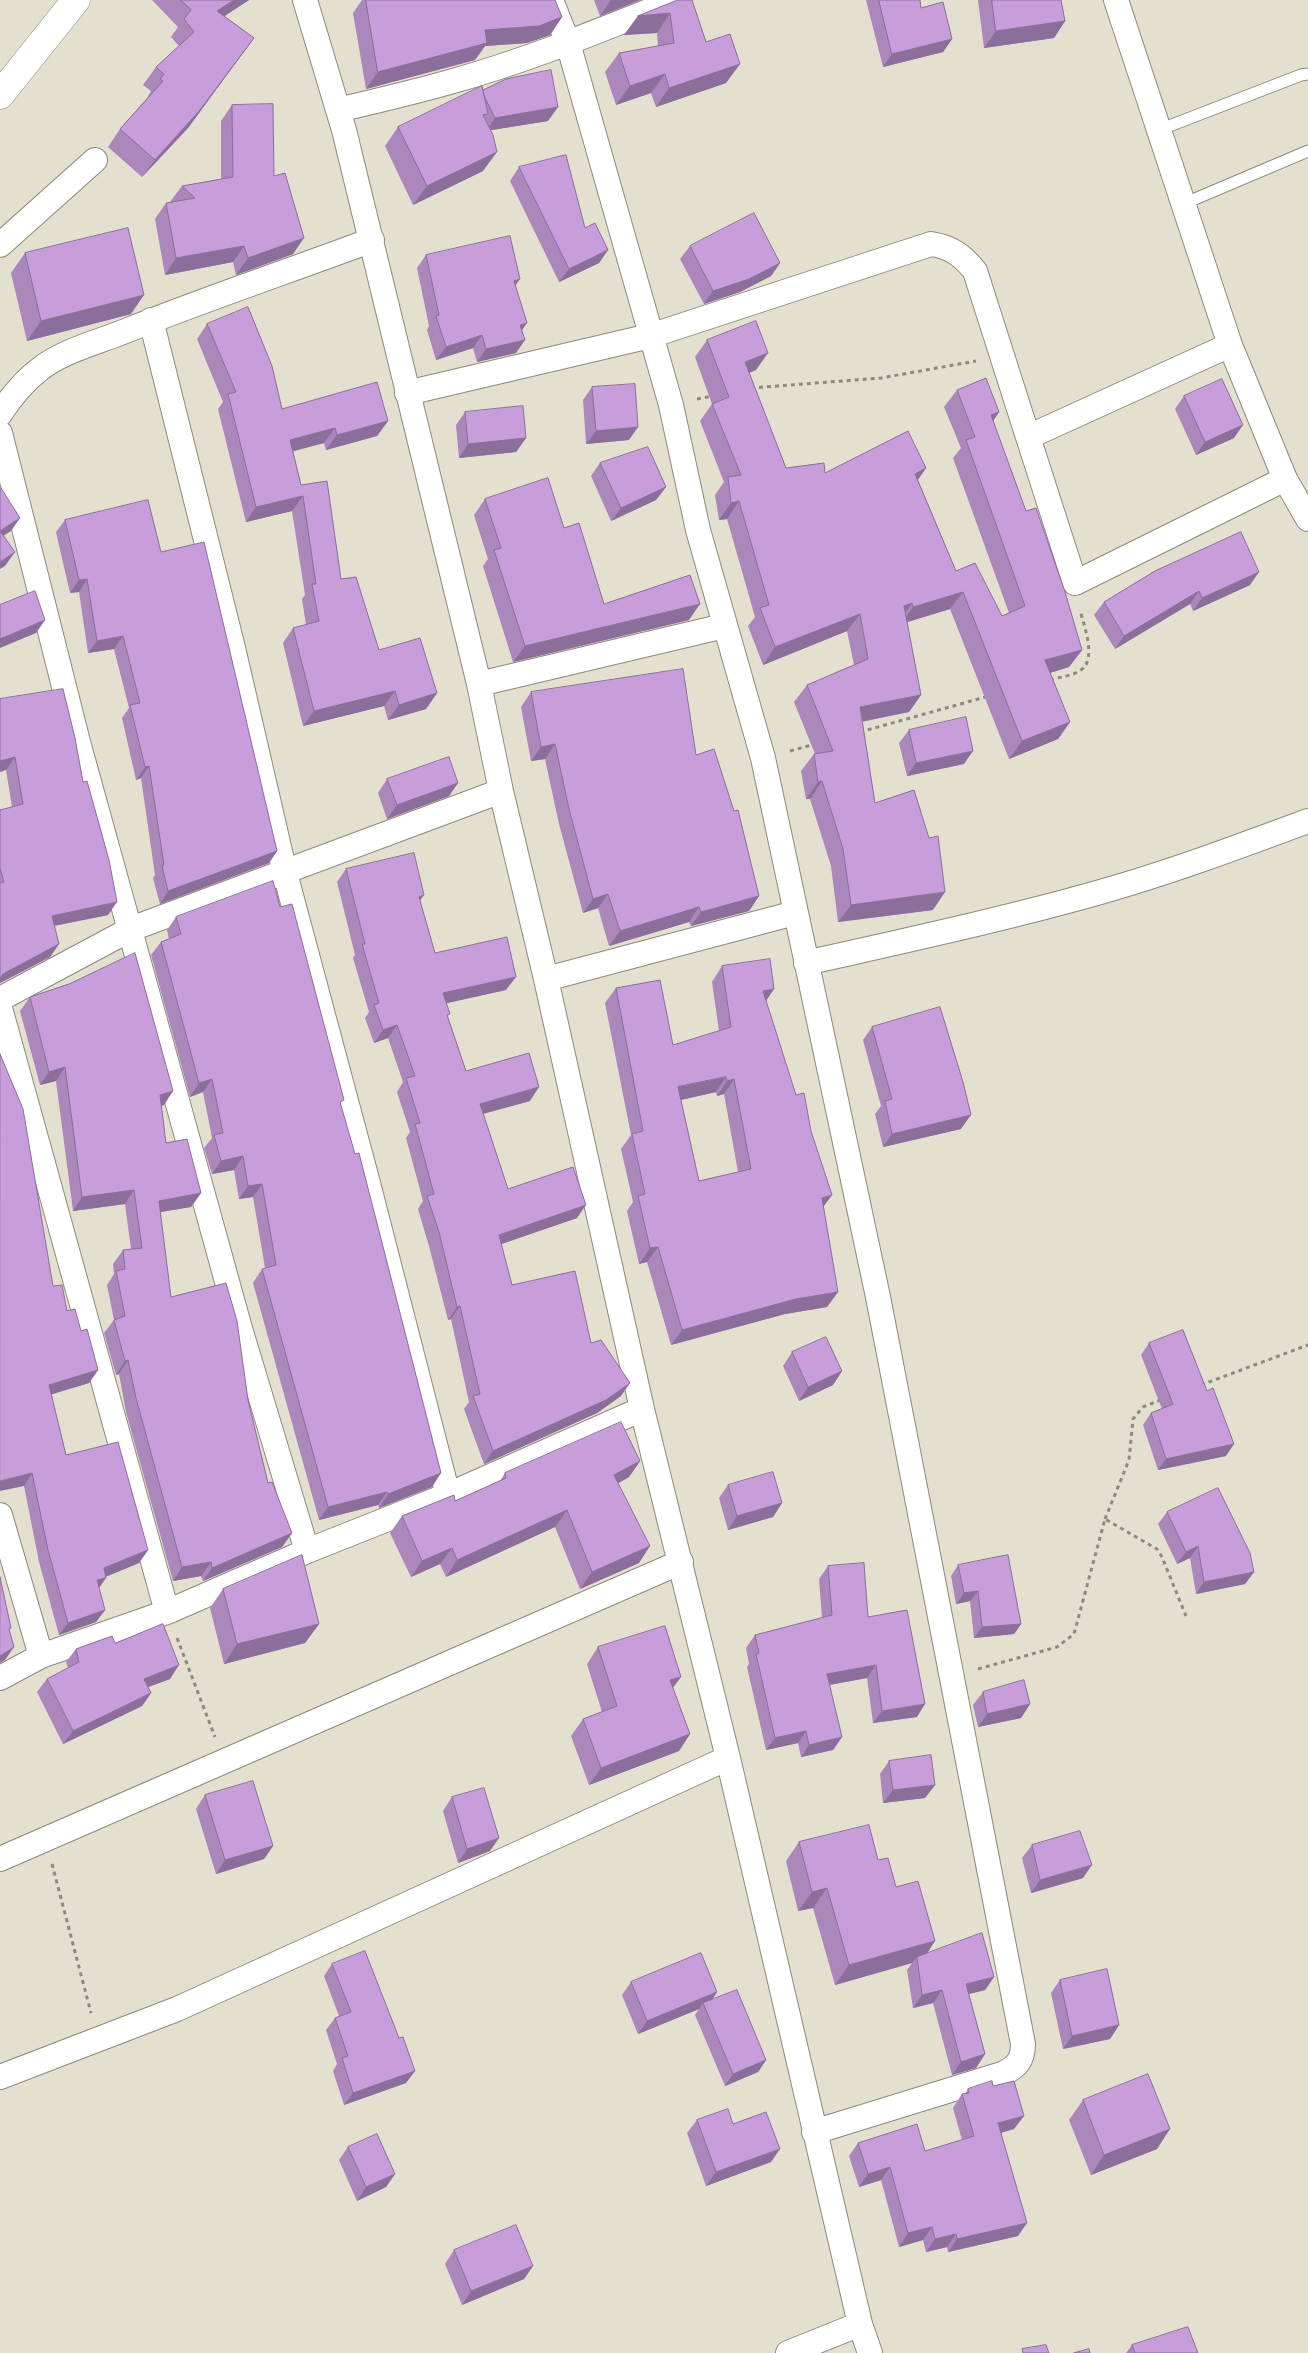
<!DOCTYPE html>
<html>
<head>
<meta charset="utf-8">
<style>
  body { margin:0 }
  canvas { display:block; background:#e3e0d0 }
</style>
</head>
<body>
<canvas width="1308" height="2353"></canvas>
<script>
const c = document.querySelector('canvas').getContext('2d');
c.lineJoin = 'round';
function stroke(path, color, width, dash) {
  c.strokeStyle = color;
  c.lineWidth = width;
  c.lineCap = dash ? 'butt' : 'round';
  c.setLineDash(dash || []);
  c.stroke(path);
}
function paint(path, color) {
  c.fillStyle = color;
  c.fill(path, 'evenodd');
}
const lane = new Path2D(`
  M1159 130 1301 75 1308 74
  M1183 204 1308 151`);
const street = new Path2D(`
  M305 0 344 130 479 684 501 791 546 979 642 1409 728 1758 860 2324 870 2353
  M551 0 568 43 671 405 698 530 763 758 878 1297 1023 2044C1023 2060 1017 2067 1002 2074L814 2132
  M1116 0 1230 345 1285 479 1308 519
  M338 110C376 101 415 92 453 81 529 60 603 29 676 0
  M0 245 95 160
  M151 320 233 648 285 873 368 1183 448 1495
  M407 393 650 336 931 244C951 247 962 255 975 271L1028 437 1230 345
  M0 414C11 397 23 382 40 369 63 351 95 343 123 332 205 299 289 271 372 240
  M0 433 78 742 239 1325 307 1551
  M1028 437 1075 583 1285 479
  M479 684 724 626
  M806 963C903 941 1001 920 1097 893 1168 873 1238 847 1308 821
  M546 979 795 913
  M0 999 131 929 501 791
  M0 1008 167 1612
  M0 1515 41 1656
  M0 1678 41 1656 167 1612 307 1551 448 1495 642 1409
  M0 1859 681 1562
  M0 2077 177 2009 728 1758
  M788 2353 860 2324`);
const secondary = new Path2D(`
  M0 95 76 0`);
stroke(lane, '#8d8a7b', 13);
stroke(street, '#8d8a7b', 26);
stroke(secondary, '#8d8a7b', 29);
stroke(new Path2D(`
  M751 388 881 378 976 361
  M697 399 713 396
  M1050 680C1059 677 1073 676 1081 670 1097 659 1084 626 1080 610
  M860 732 989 696
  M790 751 815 744
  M1201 1385 1308 1345
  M1105 1519 1129 1460 1133 1419 1143 1407 1163 1399
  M177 1638 215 1737
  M978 1669 1057 1647 1074 1634 1105 1519 1157 1549 1162 1557 1186 1616
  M52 1864 91 2013`), '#8d8b80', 3, [4, 4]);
stroke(lane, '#fff', 11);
stroke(street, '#fff', 24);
stroke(secondary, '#fff', 28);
paint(new Path2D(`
  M152 0H249L224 16 254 38 188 128 142 177 108 147 120 129 148 97V96L151 91 143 85 156 67 179 46 171 37 178 27Z
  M362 0H555L562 17 550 35 527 43 485 46 475 60 366 89 353 13Z
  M594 0H640L600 16Z
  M678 0 706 42 726 83 656 107 651 93 616 105 605 72 619 53 658 46 657 33 624 35 638 16Z
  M866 0H920L921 8 952 39 943 52 883 67Z
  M978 0H1061L1065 21 1054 38 984 48Z
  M483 90 548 121 491 130 483 171 413 205 385 146 398 127Z
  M232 105 274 176 293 254 236 275 233 262 165 275 155 219 166 203 170 202 182 186 221 179V121Z
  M519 167 608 250 599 263 559 282 510 181Z
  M690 246 780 263 771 276 740 292 704 304 680 259Z
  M25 253 131 314 27 341 11 273Z
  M426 255 515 286 522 330 516 353 477 362 473 348 436 360 427 330 429 326 417 268Z
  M207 324 282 409 388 421 377 436 326 450 324 443 293 451 301 485 341 579 379 650 437 693 426 709 388 720 384 706 303 726 283 643 293 628 306 625 302 599 305 595 292 511 246 522 218 409 223 402 197 339Z
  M707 340 756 370 749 373 786 468 825 473 926 468 918 480 956 571 1002 616 1009 613 953 458 961 448 944 407 957 390 999 412 993 421 1026 511 1082 650 1069 667 1050 673 1070 722 1058 739 1009 759 950 609 907 622 921 695 909 712 862 722 875 803 933 910 838 922 831 866 810 799H806L801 771 814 754H815L794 702 807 685 854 665 847 631 763 665 748 626 755 617 727 519 719 520 715 495 724 482 700 421 712 404 695 357Z
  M592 387 629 440 586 444 583 400Z
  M1184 396 1234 438 1196 455 1175 409Z
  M465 412 526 438 516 452 459 458 456 425Z
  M600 463 666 487 656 500 611 521 591 476Z
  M485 499 564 528 604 604 689 620 513 662 483 566 488 559 474 515Z
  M65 520 161 552 277 851 269 863 160 904 153 878 155 875 141 778 136 780 122 718 129 708 114 649 88 653 79 592 70 593 56 532Z
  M1250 585 1193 611 1190 604 1115 649 1094 615 1104 602Z
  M531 692 696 755 759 896 749 911 691 926 689 922 609 946 598 908 583 913 559 824 545 759 531 761 521 707Z
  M0 699 83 782 108 915 54 926 59 944 50 957 0 983V810L12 807 6 770Z
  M909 730 964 764 907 776 899 743Z
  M387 779 458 783 449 796 387 819 378 793Z
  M346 869 420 901 435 953 506 990 446 1003 448 1017 466 1071 530 1101 483 1114 508 1189 577 1218 501 1244 512 1285 591 1343 621 1396 597 1413 484 1464 464 1409 469 1402 451 1319 448 1320 429 1246 418 1209 423 1201 406 1138 410 1132 397 1092 403 1082 388 1038 374 1043 365 1018 369 1012 353 958 355 955 337 882Z
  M280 907 341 1105 432 1487 379 1508 378 1505 319 1520 253 1283 262 1269 265 1268 253 1197 239 1199 234 1170 212 1174 204 1148 212 1138 203 1092 190 1097 151 955 161 942 169 939 167 930 176 917Z
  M722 966 766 1000 823 1207 838 1292 827 1307 785 1314 671 1345 647 1262 639 1264 627 1211 633 1202 621 1149 631 1135 605 1003 616 988 673 1045 719 1031 712 982ZM716 1092 717 1096 724 1094 738 1172 699 1181 681 1100Z
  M30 997 164 1105 161 1106 166 1143 201 1193 191 1207 160 1212 171 1297 248 1400 268 1483 292 1533 282 1547 203 1581 201 1576 173 1581 126 1412 119 1374 116 1375 104 1333 114 1320 107 1285 114 1274 113 1264 123 1250 131 1249 125 1204 73 1211 56 1081 40 1085 20 1011Z
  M872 1027 961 1129 883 1147 875 1114 881 1106 863 1040Z
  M53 1286 67 1311 81 1331 98 1370 89 1383 51 1394 66 1455 148 1550 139 1563 105 1577 99 1588 105 1610 96 1622 59 1635 39 1562 24 1486Z
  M1149 1343 1207 1391 1226 1456 1158 1470 1143 1425 1151 1413 1162 1409 1141 1355Z
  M792 1352 842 1371 833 1385 799 1401 783 1366Z
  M640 1461 629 1477 618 1483 639 1563 580 1589 555 1527 446 1577 440 1564 411 1577 390 1533 402 1516 455 1501 500 1481 505 1473Z
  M728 1485 782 1503 773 1517 728 1530 719 1498Z
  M1167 1512 1254 1572 1245 1584 1196 1594 1190 1558 1177 1564 1158 1524Z
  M958 1565 1021 1624 1014 1634 974 1638 970 1601 956 1604 951 1576Z
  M828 1566 868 1617 917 1717 873 1723 867 1678 829 1685 842 1737 833 1750 801 1757 798 1743 766 1750 747 1667 749 1664 746 1648 755 1635 822 1618 819 1579Z
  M223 1589 319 1624 305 1643 224 1664 210 1608Z
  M115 1643 170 1679 148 1687 151 1693 142 1706 63 1744 37 1692 47 1679 68 1668 66 1662 76 1649Z
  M598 1647 673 1688 690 1734 679 1751 589 1785 571 1736 583 1719 602 1712 587 1664Z
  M983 1692 1030 1704 1021 1718 978 1727 973 1705Z
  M889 1761 935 1785 925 1798 883 1803 880 1774Z
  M205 1795 273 1846 264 1859 216 1874 196 1809Z
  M452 1797 490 1851 458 1863 443 1811Z
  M799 1842 878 1860 896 1887 935 1941 927 1953 994 1977 985 1990 969 1994 985 2054 976 2068 952 2075 933 2003 913 2008 907 1970 912 1963 835 1985 813 1908 798 1911 786 1861Z
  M1032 1845 1083 1878 1031 1893 1022 1858Z
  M332 1964 406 2083 344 2105 333 2071 337 2064 326 2030 335 2018 339 2016 324 1976Z
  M1060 1980 1119 2025 1110 2039 1063 2049 1051 1993Z
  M631 1982 717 1992 712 2000 766 2060 758 2072 725 2086 695 2015 699 2009 638 2034 622 1995Z
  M993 2086 1014 2129 1001 2133 1018 2236 948 2252 947 2247 926 2252 923 2240 899 2247 881 2180 859 2187 849 2156 858 2143 925 2151 962 2140 953 2108 962 2094H965L968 2089Z
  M1083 2100 1157 2149 1091 2175 1069 2120Z
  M697 2120 733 2124 771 2162 706 2186 687 2133Z
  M348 2147 395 2174 386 2187 357 2201 339 2160Z
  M454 2250 533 2266 524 2279 462 2305 445 2264Z
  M1132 2345 1198 2353H1126Z`), '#ab87bc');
paint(new Path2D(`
  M234 0H249L205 29 217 11Z
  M612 0H640L600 16 610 1Z
  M670 13 657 33 624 35 638 16Z
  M562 17 550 35 527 43 485 46 475 60 366 89 378 72 485 30Z
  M1065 21 1054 38 984 48 996 31Z
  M254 38 188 128 142 177 155 160Z
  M952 39 943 52 883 67 892 54Z
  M740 64 726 83 656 107 669 88Z
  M665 74 651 93 616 105 630 86Z
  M558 107 548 121 486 131 495 118Z
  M497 152 483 171 413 205 427 186Z
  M304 238 293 254 236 275 248 258Z
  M244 246 233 262 165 275 176 258Z
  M608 250 599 263 559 282 569 269Z
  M780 263 771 276 740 292 704 304 713 291Z
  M520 279 511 292 514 281Z
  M144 295 131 314 27 341 41 321Z
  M527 323 518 336 520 325Z
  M482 335 473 348 436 360 446 347Z
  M525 340 516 353 477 362 486 349Z
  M768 353 756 370 733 379 745 362Z
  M999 412 987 430 991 415Z
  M388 421 377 436 326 450 337 435Z
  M1243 425 1234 438 1196 455 1205 442Z
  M638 427 629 440 586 444 596 431Z
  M335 428 324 443 279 455 290 440Z
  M526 438 516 452 459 458 468 444Z
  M926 468 914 485 915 474Z
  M666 487 656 500 611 521 621 508Z
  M303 496 292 511 246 522 256 507Z
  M739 501 727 519 719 520 731 503Z
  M20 518 11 531 0 538V531Z
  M15 552 5 566 0 569V562Z
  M1259 572 1250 585 1193 611 1202 598Z
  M87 579 79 592 70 593 79 580Z
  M1199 591 1190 604 1115 649 1124 636Z
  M963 592 950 609 901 624 913 607Z
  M912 603 900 620 904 606Z
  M700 604 689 620 513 662 525 646Z
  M860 614 847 631 763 665 775 647Z
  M45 620 36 633 0 648V639Z
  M123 636 114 649 88 653 97 641Z
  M1082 650 1069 667 1033 678 1045 660Z
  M395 691 384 706 303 726 314 711Z
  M437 693 426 709 388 720 399 705Z
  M921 695 909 712 848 724 860 707Z
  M1070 722 1058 739 1009 759 1022 741Z
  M555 744 545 759 531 761 541 747Z
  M973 751 964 764 907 776 916 763Z
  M15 757 6 770 0 772V761Z
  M149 766 141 778 136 780 145 767Z
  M822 781 810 799H806L818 782Z
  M458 783 449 796 387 819 397 805Z
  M277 851 269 863 160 904 168 891Z
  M945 892 933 910 838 922 851 905Z
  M608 894 598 908 583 913 593 899Z
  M424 895 414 909 419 897Z
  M759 896 749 911 691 926 701 912Z
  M117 902 108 915 43 928 52 916Z
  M699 907 689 922 609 946 620 931Z
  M59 944 50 957 0 983V978L3 974Z
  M516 977 506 990 434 1006 443 993Z
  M774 989 764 1004 763 991Z
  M397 1025 388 1038 374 1043 383 1030Z
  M65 1067 56 1081 40 1085 49 1072Z
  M726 1077 716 1092 667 1103 678 1087Z
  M212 1079 203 1092 190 1097 199 1083Z
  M734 1079 724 1094 717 1096 727 1081Z
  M539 1087 530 1101 471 1117 480 1104Z
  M173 1091 164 1105 150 1109 160 1095Z
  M971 1115 961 1129 883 1147 892 1134Z
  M243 1156 234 1170 212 1174 221 1161Z
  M262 1184 253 1197 239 1199 248 1186Z
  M134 1190 125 1204 73 1211 82 1197Z
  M201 1193 191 1207 149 1214 159 1201Z
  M832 1195 821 1210 822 1198Z
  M586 1205 577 1218 490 1248 499 1235Z
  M658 1247 647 1262 639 1264 650 1248Z
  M838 1292 827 1307 785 1314 671 1345 682 1330 796 1299Z
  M460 1306 451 1319 448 1320 457 1307Z
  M128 1360 119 1374 116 1375 125 1361Z
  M98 1370 89 1383 40 1398 49 1385Z
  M842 1371 833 1385 799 1401 808 1387Z
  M630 1383 621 1396 597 1413 484 1464 493 1451Z
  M1234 1444 1226 1456 1158 1470 1166 1459Z
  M640 1461 629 1477 603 1492 614 1475Z
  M32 1473 24 1486 0 1491V1481Z
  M441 1473 432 1487 379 1508 388 1494Z
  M387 1492 378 1505 319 1520 328 1507Z
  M782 1503 773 1517 728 1530 737 1516Z
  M567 1510 555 1527 446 1577 457 1560Z
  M292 1533 282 1547 203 1581 212 1568Z
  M650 1546 639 1563 580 1589 592 1572Z
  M1198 1546 1190 1558 1177 1564 1186 1552Z
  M452 1548 440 1564 411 1577 422 1561Z
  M148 1550 139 1563 98 1580 106 1578 97 1591 88 1592 104 1568Z
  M211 1562 201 1576 173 1581 182 1567Z
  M1254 1572 1245 1584 1196 1594 1204 1582Z
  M978 1591 970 1601 956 1604 964 1593Z
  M105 1610 96 1622 59 1635 68 1623Z
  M319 1624 305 1643 224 1664 237 1644Z
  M1021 1624 1014 1634 974 1638 982 1627Z
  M14 1647 5 1660 0 1663V1656Z
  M179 1665 170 1679 135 1692 144 1679Z
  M876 1665 867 1678 818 1687 827 1674Z
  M681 1677 669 1693 670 1680Z
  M151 1693 142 1706 63 1744 73 1731Z
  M925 1704 917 1717 873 1723 882 1711Z
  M1030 1704 1021 1718 978 1727 987 1714Z
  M806 1731 798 1743 766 1750 775 1738Z
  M690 1734 679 1751 589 1785 601 1768Z
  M842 1737 833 1750 801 1757 809 1745Z
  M935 1785 925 1798 883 1803 893 1790Z
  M499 1838 490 1851 458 1863 467 1849Z
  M273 1846 264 1859 216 1874 225 1860Z
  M1092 1865 1083 1878 1031 1893 1040 1880Z
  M827 1888 813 1908 798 1911 812 1892Z
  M935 1941 922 1961 917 1957 912 1963 835 1985 849 1965Z
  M994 1977 985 1990 957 1997 966 1984Z
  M942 1990 933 2003 913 2008 922 1995Z
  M717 1992 708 2006 703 2003 699 2009 638 2034 647 2021Z
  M1119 2025 1110 2039 1063 2049 1072 2036Z
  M985 2054 976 2068 952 2075 961 2062Z
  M766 2060 758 2072 725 2086 733 2074Z
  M415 2071 406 2083 344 2105 353 2093Z
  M1024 2116 1014 2129 989 2136 998 2123Z
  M1170 2129 1157 2149 1091 2175 1104 2155Z
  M780 2149 771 2162 706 2186 716 2172Z
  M890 2167 881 2180 859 2187 868 2174Z
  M395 2174 386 2187 357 2201 366 2187Z
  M1027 2223 1018 2236 948 2252 957 2239Z
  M932 2227 923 2240 899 2247 908 2233Z
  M956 2234 947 2247 926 2252 935 2239Z
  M533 2266 524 2279 462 2305 471 2291Z`), '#8b6e99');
const building = new Path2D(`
  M181 0H234L217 11 254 38 200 110 155 160 120 129 163 81 160 79 164 74 156 67 194 32 184 19 191 10Z
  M366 0H555L562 17 539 26 485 30 487 43 378 72Z
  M678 0H692L706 42 730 34 740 64 669 88 665 74 630 86 619 53 674 43 670 13 638 16Z
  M879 0H920L921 8 943 2 952 39 892 54Z
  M992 0H1061L1065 21 996 31Z
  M551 70 558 107 495 118 484 96 483 90 506 79Z
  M482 86 488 114 483 115 493 135 497 152 427 186 398 127Z
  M273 104 274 176 285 173 304 238 248 258 244 246 176 258 166 203 195 198 182 186 233 177 232 105Z
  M566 155 585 228 595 223 608 250 569 269 519 167Z
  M754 213 780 263 749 279 713 291 690 246Z
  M128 228 144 295 41 321 25 253Z
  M510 236 520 279 514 281 527 323 520 325 525 340 486 349 482 335 446 347 436 316 439 315 426 255Z
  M248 307 272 366 282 409 377 382 388 421 337 435 335 428 290 440 301 485 327 481 341 579 356 577 379 650 420 638 437 693 399 705 395 691 314 711 293 628 319 621 312 584H316L303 496 256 507 228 394 236 392 207 324Z
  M756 321 768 353 745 362 786 468 824 463 825 473 908 431 926 468 915 474 956 571 975 563 1002 616 1025 606 966 440 975 437 957 390 986 378 999 412 991 415 1026 511 1036 508 1065 592 1082 650 1045 660 1070 722 1022 741 963 592 913 607 912 603 904 606 921 695 860 707 875 803 914 790 929 838 938 836 945 892 851 905 843 849 822 781 818 782 814 754 833 751 807 685 868 659 860 614 775 647 760 608 769 605 739 501 731 503 728 477 741 475 712 404 729 397 707 340Z
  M1222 379 1243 425 1205 442 1184 396Z
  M635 384 638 427 596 431 592 387Z
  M523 406 526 438 468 444 465 412Z
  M648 447 666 487 621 508 600 463Z
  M548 478 564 528 579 523 604 604 690 575 700 604 525 646 494 550 501 548 485 499Z
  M1 488 20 518 0 531 15 552 0 562V489Z
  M148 500 161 552 204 542 277 851 168 891 162 866 164 865 149 766 145 767 130 705 140 703 123 636 97 641 87 579 79 580 65 520Z
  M1241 532 1259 572 1202 598 1199 591 1124 636 1104 602 1155 571Z
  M35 591 45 620 0 639V605Z
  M683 669 696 755 714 749 734 811 738 810 759 896 701 912 699 907 620 931 608 894 593 899 569 809 555 744 541 747 531 692Z
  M63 689 75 738 83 782 87 781 109 860 117 902 52 916 59 944 3 974 0 978V883L4 882 0 868V810L23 804 15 757 0 761V699Z
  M966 717 973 751 916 763 909 730Z
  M449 757 458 783 397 805 387 779Z
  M414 853 424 895 419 897 435 953 507 937 516 977 443 993 450 1014 447 1015 466 1071 529 1053 539 1087 480 1104 508 1189 573 1167 586 1205 499 1235 512 1285 575 1271 591 1343 601 1340 630 1383 606 1400 493 1451 473 1396 480 1394 460 1306 457 1307 439 1232 427 1196 434 1194 415 1124 420 1123 406 1078 415 1076 397 1025 383 1030 374 1005 379 1003 362 944H365L346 869Z
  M273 881 280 907 292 904 344 1100 340 1102 355 1154 359 1153 441 1473 388 1494 387 1492 328 1507 262 1269 276 1265 262 1184 248 1186 243 1156 221 1161 214 1135 223 1133 212 1079 199 1083 161 942 181 934 176 917Z
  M135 953 173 1091 160 1095 166 1143 187 1139 201 1193 159 1201 171 1297 226 1283 237 1321 248 1400 268 1483 272 1482 292 1533 212 1568 211 1562 182 1567 136 1398 128 1360 125 1361 114 1320 125 1316 116 1271 125 1269 123 1250 142 1248 134 1190 82 1197 65 1067 49 1072 30 997 69 984Z
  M770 959 774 989 763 991 796 1095 804 1093 811 1131 832 1195 822 1198 838 1292 796 1299 682 1330 658 1247 650 1248 638 1196 645 1194 632 1134 643 1131 616 988 660 980 673 1045 731 1027 722 966ZM726 1077 727 1081 734 1079 751 1169 699 1181 678 1087Z
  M940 1007 963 1082 971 1115 892 1134 885 1101 892 1099 872 1027Z
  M0 1054 23 1109 53 1286 62 1285 67 1311 75 1309 81 1331 87 1329 98 1370 49 1385 66 1455 118 1442 148 1550 104 1568 106 1578 97 1580 105 1610 68 1623 48 1550 32 1473 0 1481Z
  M1183 1330 1207 1391 1213 1388 1234 1444 1166 1459 1151 1413 1173 1404 1149 1343Z
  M826 1337 842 1371 808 1387 792 1352Z
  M621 1422 640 1461 614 1475 650 1546 592 1572 567 1510 457 1560 452 1548 422 1561 402 1516 454 1495 455 1501 506 1478 505 1473Z
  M773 1472 782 1503 737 1516 728 1485Z
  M1218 1488 1250 1553 1254 1572 1204 1582 1198 1546 1186 1552 1167 1512Z
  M302 1555 319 1624 237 1644 223 1589Z
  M1008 1555 1021 1624 982 1627 978 1591 964 1593 958 1565Z
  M864 1563 868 1617 907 1610 925 1704 882 1711 876 1665 827 1674 842 1737 809 1745 806 1731 775 1738 756 1654 759 1653 755 1635 832 1615 828 1566Z
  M0 1577 11 1628 9 1629 14 1647 0 1656Z
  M163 1624 179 1665 144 1679 151 1693 73 1731 47 1679 79 1662 76 1649 112 1636 115 1643Z
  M665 1626 681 1677 670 1680 690 1734 601 1768 583 1719 617 1706 598 1647Z
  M1024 1680 1030 1704 987 1714 983 1692Z
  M931 1755 935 1785 893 1790 889 1761Z
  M253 1781 273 1846 225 1860 205 1795Z
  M484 1788 499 1838 467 1849 452 1797Z
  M869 1825 878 1860 888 1858 896 1887 918 1881 935 1941 849 1965 827 1888 812 1892 799 1842Z
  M1080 1831 1092 1865 1040 1880 1032 1845Z
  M982 1933 994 1977 966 1984 985 2054 961 2062 942 1990 922 1995 917 1957Z
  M365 1951 399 2038 403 2037 415 2071 353 2093 342 2058 348 2056 335 2018 351 2012 332 1964Z
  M701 1953 717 1992 647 2021 631 1982Z
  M1107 1969 1119 2025 1072 2036 1060 1980Z
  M737 1990 766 2060 733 2074 703 2003Z
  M1148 2074 1170 2129 1104 2155 1083 2100Z
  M992 2081 993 2086 1014 2081 1024 2116 998 2123 1027 2223 957 2239 956 2234 935 2239 932 2227 908 2233 890 2167 868 2174 858 2143 917 2124 925 2151 974 2136 962 2094 969 2093 968 2089Z
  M728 2109 733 2124 766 2112 780 2149 716 2172 697 2120Z
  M377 2134 395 2174 366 2187 348 2147Z
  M516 2225 533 2266 471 2291 454 2250Z
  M1188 2327 1198 2353H1135L1132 2345Z
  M1046 2345 1049 2353H1023L1022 2349Z
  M1089 2349 1090 2353H1074Z`);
paint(building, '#c79ddb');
stroke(building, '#8b6e99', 1);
</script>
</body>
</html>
